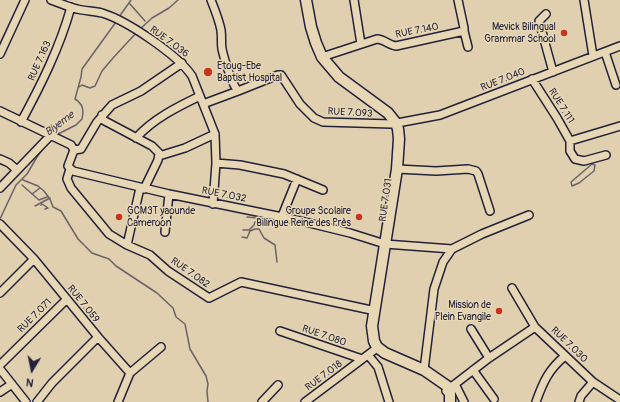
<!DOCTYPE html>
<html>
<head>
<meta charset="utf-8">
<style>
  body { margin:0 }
  #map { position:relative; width:620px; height:402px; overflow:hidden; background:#e0d0af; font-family:Pangolin,sans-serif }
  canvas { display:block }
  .north { position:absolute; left:12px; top:350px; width:40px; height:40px; -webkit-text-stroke:3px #e8d7b4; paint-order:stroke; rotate:190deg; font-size:11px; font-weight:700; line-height:16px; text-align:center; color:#22223b }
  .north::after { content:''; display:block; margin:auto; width:14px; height:18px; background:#22223b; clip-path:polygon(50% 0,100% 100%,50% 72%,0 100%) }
</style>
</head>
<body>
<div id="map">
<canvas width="620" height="402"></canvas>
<div class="north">N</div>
</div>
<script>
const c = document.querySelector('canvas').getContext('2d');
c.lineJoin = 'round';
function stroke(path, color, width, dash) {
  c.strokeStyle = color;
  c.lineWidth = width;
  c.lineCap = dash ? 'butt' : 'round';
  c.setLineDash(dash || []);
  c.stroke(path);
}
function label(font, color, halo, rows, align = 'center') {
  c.font = font + ' Pangolin,sans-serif';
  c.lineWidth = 3;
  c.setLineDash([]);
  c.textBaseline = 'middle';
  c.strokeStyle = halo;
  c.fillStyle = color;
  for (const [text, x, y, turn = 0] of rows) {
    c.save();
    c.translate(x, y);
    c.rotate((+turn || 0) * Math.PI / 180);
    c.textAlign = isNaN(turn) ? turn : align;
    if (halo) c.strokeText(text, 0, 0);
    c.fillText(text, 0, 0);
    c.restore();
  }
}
stroke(new Path2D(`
  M130 4 145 21
  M119 17 131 0
  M139 30 152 18 169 8 178 0
  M79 87 82 85 90 88 95 86 102 71 113 58 137 32
  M56 135 76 125 82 119C84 110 83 104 75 99L81 77 82 69 116 22
  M592 164 595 165 594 171 579 183 572 186 571 182Z
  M23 180 38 186 44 191 50 199 53 207 61 211 78 239 84 245
  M22 185 39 200 47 197
  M32 194 40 188
  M41 205 42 204 48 208 45 209
  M35 206 50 198
  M0 219 16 185 27 174 37 157 47 143
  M243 230H249L254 225 255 222 258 221 259 219 258 218 247 217
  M242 237 247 238 250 231 255 229H259L264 238 275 245 277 262
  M85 246 92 253 109 259 116 266 157 293 173 308 176 317 185 324 190 349 206 376 208 384 207 391 208 402`), '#6b6367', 1.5);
const minor = new Path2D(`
  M51 0C60 3 68 7 77 9 85 11 94 11 102 13 126 20 178 55 192 76L215 134 216 163 213 204
  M211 0C215 10 219 20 221 30 222 37 221 43 222 49 224 58 232 85 238 91L278 75H281L300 104 314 118 323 122 392 124 440 115 620 46
  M354 0 361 44
  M584 0 593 56
  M546 14 539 21 553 72
  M464 31 468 47
  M605 52 616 85
  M0 54 25 0
  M322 57 377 39C384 39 388 45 396 46L464 31V28L458 0
  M182 63 141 91 112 105 97 122 81 149 74 150 68 166 73 171 169 194 297 220 350 233 385 244 452 249 482 234 529 215
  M532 79 557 118 570 141 620 126
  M203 104 238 91
  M0 111 71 145 74 150
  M102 115 103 120 152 146 159 153 158 160 144 189
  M21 122C41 85 60 47 71 7
  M136 138C153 119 177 107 200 96
  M570 141V151L575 159 584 161 606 155
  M159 156 185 148 215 134
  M0 159 9 163 17 170
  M216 163 240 165 284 174 323 190
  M70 169 67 179 71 188 109 234 127 245
  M397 169 436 171 468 169 476 171 478 174 490 211
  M0 188 50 136
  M140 188 127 245 150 255 168 271 209 298 241 282 371 310
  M282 216 297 179
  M0 224 34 259 98 337 130 373 118 402
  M165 232 169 194
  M512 288 535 327 593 382 620 400
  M0 293 34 259
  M471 329 489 358
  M280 331 362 359
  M368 355 378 367 389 402
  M0 365 67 299
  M0 369 26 402
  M424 370 434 289 443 262 452 249
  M473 370 494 399
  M130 373 161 347
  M455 384 464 402
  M446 391 489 358 535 327
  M0 392 12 384
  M37 402 52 383 98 337
  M262 402 278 385
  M305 402 373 351
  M536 402C543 382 549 369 565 356
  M579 402 581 396 593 382`);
const secondary = new Path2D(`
  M306 0 311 27 316 43 322 57 339 77 388 113 396 123 398 129 399 139 397 169 372 326 374 341 377 347 385 353 424 370 450 388V402`);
stroke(minor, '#22223b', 10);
stroke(secondary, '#22223b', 13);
stroke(minor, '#e8d7b4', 7);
stroke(secondary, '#e8d7b4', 10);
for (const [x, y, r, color] of [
  [564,33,4,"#c8321e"],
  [208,72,5,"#c8321e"],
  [119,217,4,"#c8321e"],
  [359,217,4,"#c8321e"],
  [499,311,4,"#c8321e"]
]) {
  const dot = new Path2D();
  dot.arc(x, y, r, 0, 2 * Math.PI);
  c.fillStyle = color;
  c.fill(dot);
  stroke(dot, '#e8d7b4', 1.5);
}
label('10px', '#22223b', '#e8d7b4', [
  ["Mevick Bilingual",556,27],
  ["Grammar School",556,39],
  ["Etoug-Ebe",217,66,"left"],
  ["Baptist Hospital",217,78,"left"],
  ["GCM3T yaounde",127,211,"left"],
  ["Cameroon",127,223,"left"],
  ["Groupe Scolaire",351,211],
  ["Bilingue Reine des Près",351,223],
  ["Mission de",491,305],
  ["Plein Evangile",491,317]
], 'right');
label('10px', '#22223b', '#e8d7b4', [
  ["RUE 7.140",417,31,-11],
  ["RUE 7.036",169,42,36],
  ["RUE 7.163",40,61,-66],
  ["RUE 7.040",503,80,-22],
  ["RUE 7.111",561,106,58],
  ["RUE 7.093",350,113,3],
  ["RUE 7.032",224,195,11],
  ["RUE 7.031",386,200,-82],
  ["RUE 7.082",190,273,35],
  ["RUE 7.059",83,304,51],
  ["RUE 7.071",35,316,-45],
  ["RUE 7.080",324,336,19],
  ["RUE 7.030",569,345,44],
  ["RUE 7.018",324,376,-37]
]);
label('italic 11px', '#464351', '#e8d7b4', [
  ["Biyeme",60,124,-37]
]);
</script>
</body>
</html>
